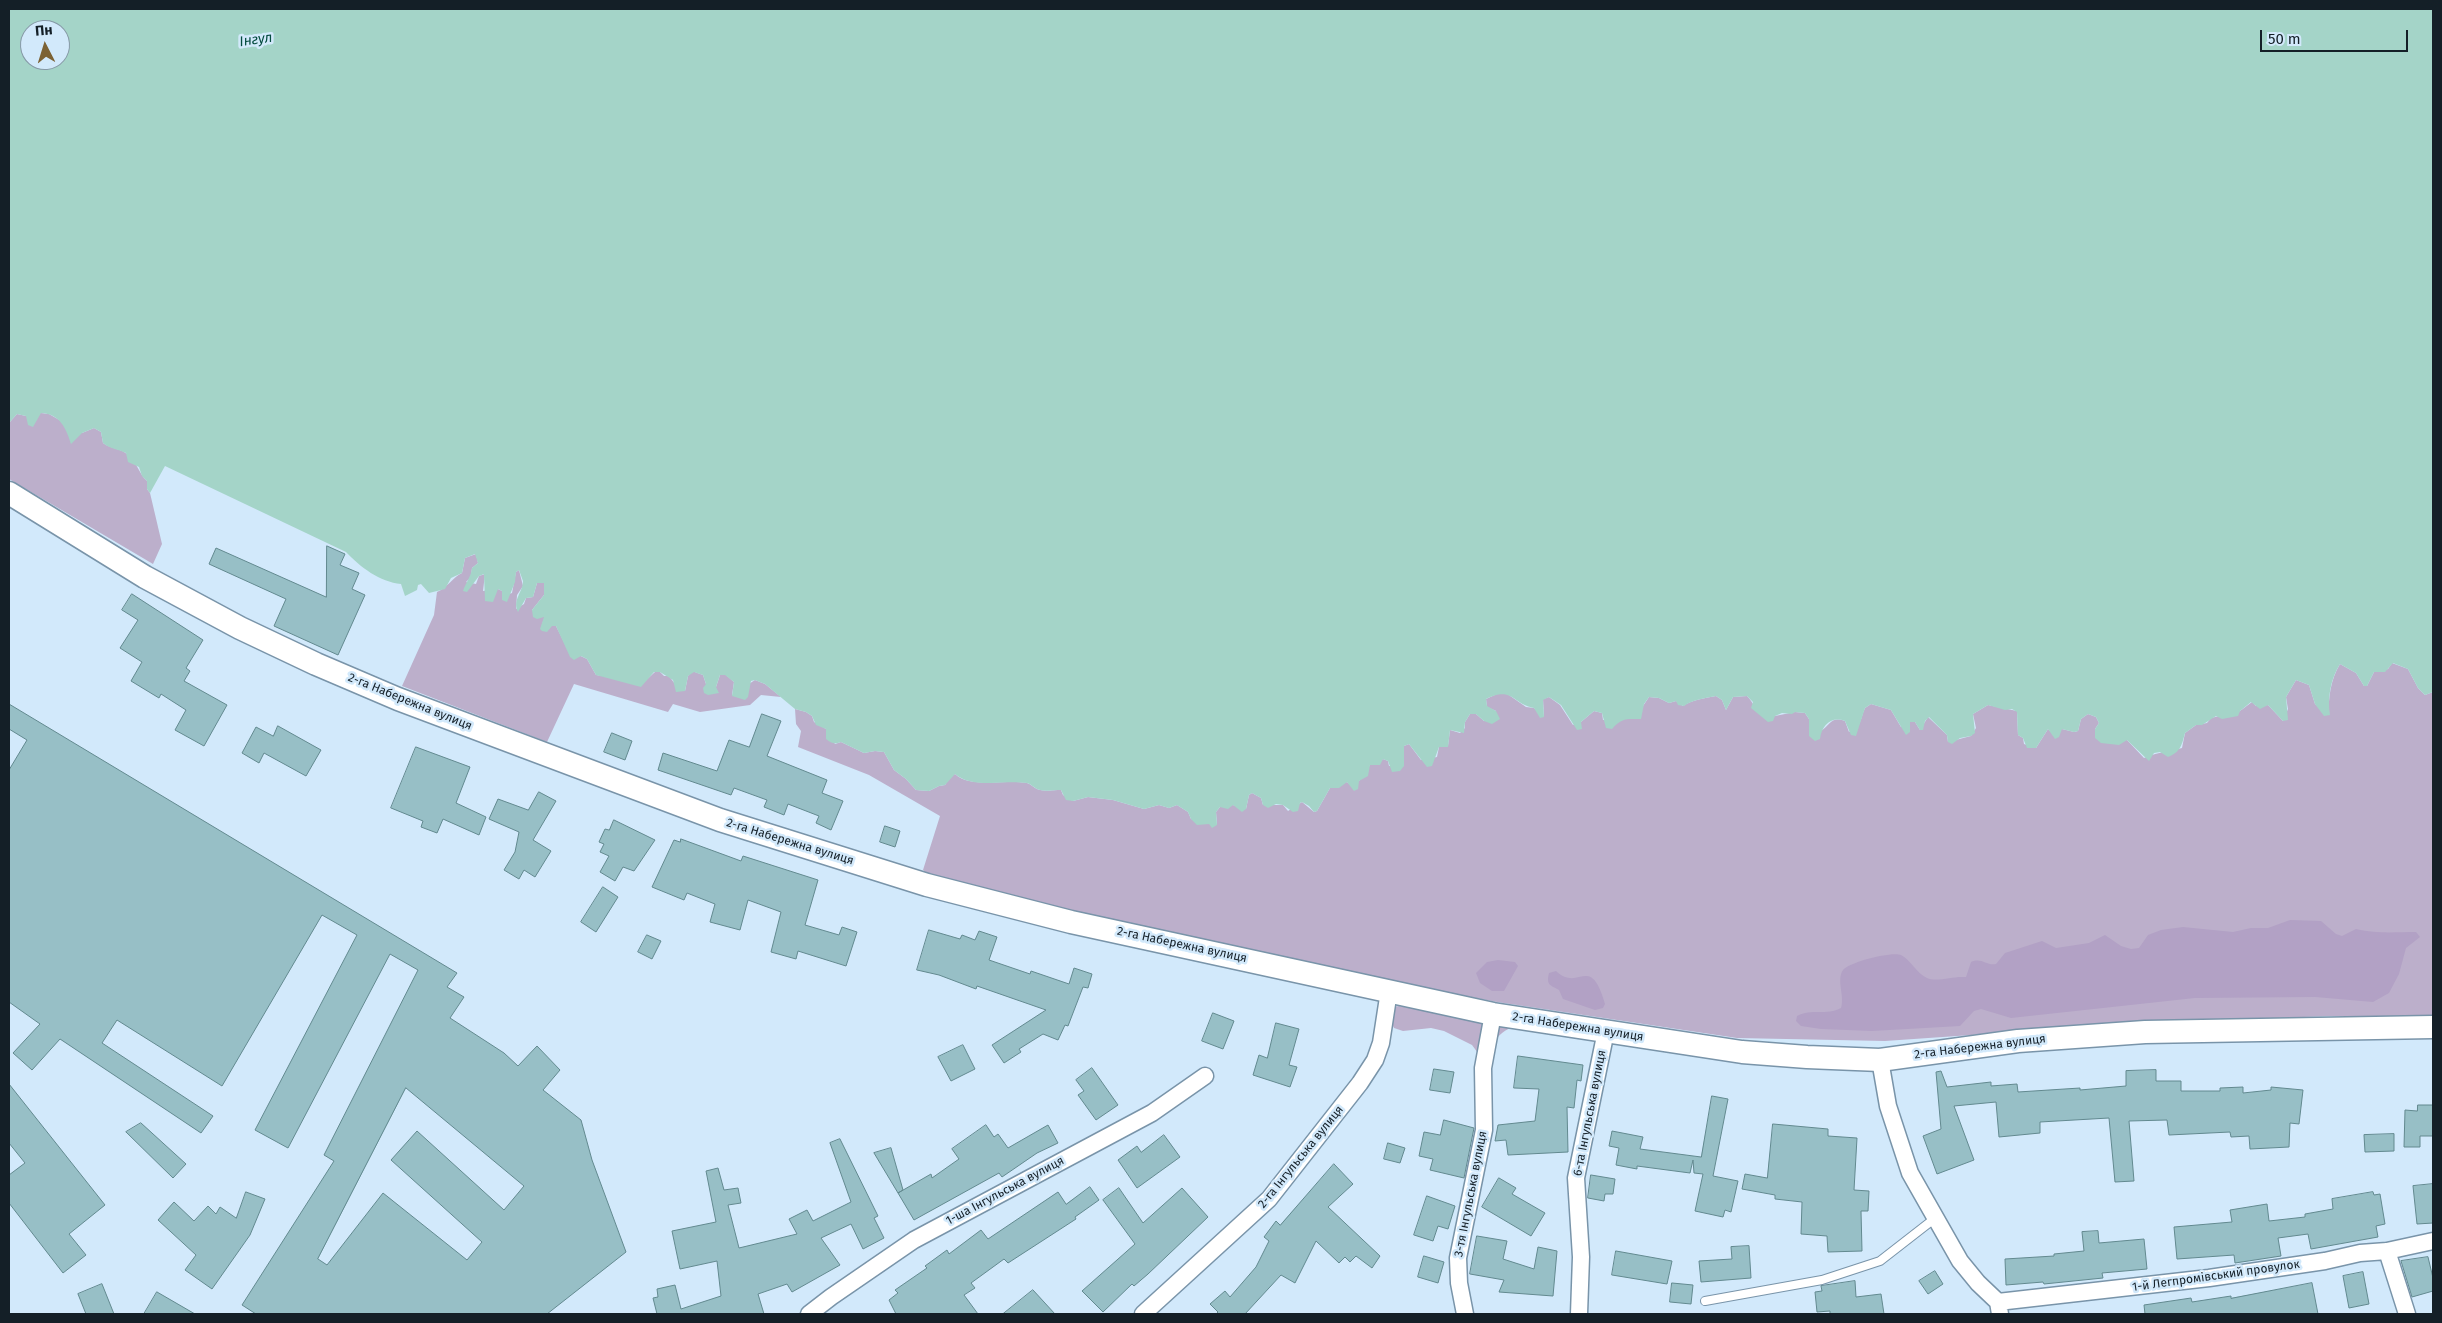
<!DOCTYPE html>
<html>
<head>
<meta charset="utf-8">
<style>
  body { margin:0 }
  #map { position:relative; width:2442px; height:1323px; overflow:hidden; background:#d2e9fb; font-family:"Fira Sans",sans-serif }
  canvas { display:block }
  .frame { position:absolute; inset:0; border:10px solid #141f27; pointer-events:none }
  .north { position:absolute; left:20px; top:20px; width:50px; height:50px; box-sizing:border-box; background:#d2e9fb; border:1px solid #8698a6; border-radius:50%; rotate:355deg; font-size:14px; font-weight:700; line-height:20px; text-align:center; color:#141f27 }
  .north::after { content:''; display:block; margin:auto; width:18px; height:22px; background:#7c6234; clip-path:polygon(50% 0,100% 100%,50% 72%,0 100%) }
  .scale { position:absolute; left:2260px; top:30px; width:148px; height:22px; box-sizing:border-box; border:2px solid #141f27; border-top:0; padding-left:6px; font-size:15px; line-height:18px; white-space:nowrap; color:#141f27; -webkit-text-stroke:4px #d2e9fb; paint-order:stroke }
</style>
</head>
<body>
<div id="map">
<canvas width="2442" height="1323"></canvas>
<div class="frame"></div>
<div class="north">Пн</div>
<div class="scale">50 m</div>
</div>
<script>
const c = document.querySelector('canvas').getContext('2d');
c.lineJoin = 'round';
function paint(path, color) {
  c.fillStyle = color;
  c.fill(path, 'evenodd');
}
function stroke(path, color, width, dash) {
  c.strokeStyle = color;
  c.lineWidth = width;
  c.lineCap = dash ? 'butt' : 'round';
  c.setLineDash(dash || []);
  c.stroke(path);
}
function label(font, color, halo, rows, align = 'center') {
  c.font = font + ' "Fira Sans",sans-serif';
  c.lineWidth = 5;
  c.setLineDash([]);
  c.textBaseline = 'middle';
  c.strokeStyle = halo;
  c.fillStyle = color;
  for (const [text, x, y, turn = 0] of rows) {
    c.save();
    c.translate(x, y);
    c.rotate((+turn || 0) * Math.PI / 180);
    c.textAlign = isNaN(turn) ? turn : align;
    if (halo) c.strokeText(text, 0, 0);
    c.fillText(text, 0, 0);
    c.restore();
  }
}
paint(new Path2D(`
  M41 413 49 414 82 433 94 428 101 432 103 443C111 449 121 448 128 455 138 464 139 474 147 481V489L150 493 162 544 153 564 9 479V423L17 414 26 416Z
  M476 554 478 563 472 568 471 577 466 582 476 584 479 576 485 574 483 591 498 589 502 591 503 596 512 593 516 572 519 570 523 586 517 595 516 609 524 604 526 598 533 597 537 583H544V595L532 610 541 617 544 616 545 619 542 624 556 626 568 650 587 659 596 675 644 682 655 672H660L664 676H669L675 684 685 691 688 676 692 671 703 675 706 684 716 687 720 675H726L734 682 732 695 755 680 765 684 781 697 761 695 750 705 700 712 673 704 668 712 574 684 547 742 402 686 434 615 437 592C447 588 452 578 462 573L465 558Z
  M2392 663 2408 669 2418 688 2425 695 2433 692V1017L2331 1016 2144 1023 1885 1041 1737 1038 1497 1002 1389 981 1074 911 928 874 923 870 940 816 869 775 798 747 801 731 796 724 795 709 806 712 812 716 814 722 826 729 835 744 841 742 864 753 875 751 884 752 894 770 906 779 916 790 929 791 939 786 945 785 951 776 955 774C971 789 1006 779 1027 783 1031 784 1034 788 1037 789 1043 792 1054 790 1061 790L1063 795 1073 801 1088 797 1113 800 1144 809 1159 805 1169 808 1177 805 1188 812 1191 819 1217 825 1216 812 1220 807 1233 805 1246 809 1249 795 1252 793 1261 798 1263 805H1283L1288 811 1302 802 1314 812 1317 811 1330 788 1347 782 1351 785 1359 781 1370 765 1383 759 1388 761 1389 766H1404V746L1409 744 1421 760 1437 757 1439 747 1448 746 1450 730 1460 733 1465 728V722L1470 714H1476L1484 721 1496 711 1487 707 1486 699 1497 694 1506 693 1526 707 1534 708 1544 717 1543 699 1549 697 1560 705 1573 725 1581 722 1594 711 1602 713 1603 720 1635 718 1649 697 1659 698 1669 703 1676 701 1683 706C1691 700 1706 698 1716 696L1722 700 1726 710 1733 697 1747 696C1755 704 1755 712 1765 718L1795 712 1805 713 1809 719V736C1813 734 1818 733 1821 731 1831 724 1831 716 1845 721L1849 732C1864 721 1859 722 1865 708L1871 704 1891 710 1901 727 1910 722H1915L1920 730 1928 717 1947 735 1948 742 1971 736 1976 728 1973 714 1988 705 2017 711 2018 735 2023 738 2024 744 2036 748 2048 729 2051 732 2062 729 2074 732 2078 731 2081 719 2088 714 2096 717 2099 723 2095 729 2108 742 2127 740 2144 758C2157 752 2169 752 2182 748L2185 733 2196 725 2207 723 2211 718 2240 711 2252 702 2256 706 2268 705 2283 721 2288 709 2286 697 2296 680 2309 685 2315 704 2329 715C2328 697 2331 679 2340 664L2356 673 2364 686H2367L2374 672 2388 669Z
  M1399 1006 1512 1027C1491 1037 1493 1047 1489 1068L1472 1045 1444 1031 1431 1028 1403 1031 1394 1028 1389 1018 1393 1007Z`), '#bcafcb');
paint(new Path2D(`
  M2290 920 2321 921 2336 934 2342 936 2356 929C2378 934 2394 932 2416 932L2420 937 2406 948 2399 974 2389 993 2373 1002 2315 997 2195 998 2011 1018 1981 1009 1974 1011 1960 1026 1872 1031 1821 1029 1801 1026 1796 1021 1797 1016C1811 1008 1827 1016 1841 1008 1845 996 1836 980 1843 970 1849 962 1892 951 1901 955 1911 960 1916 973 1927 978 1935 982 1952 977 1961 977H1966L1971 962C1982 957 1986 966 1996 964L2005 953 2042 941 2056 948 2089 943 2105 935 2121 946 2131 949 2139 948 2148 935 2161 930 2183 927 2233 932 2251 928H2268Z
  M1498 960 1515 962 1518 966 1504 991H1492L1480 983 1476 973 1487 962Z
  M1556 971C1579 993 1590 952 1605 1004L1603 1008 1595 1010 1563 999 1559 990C1550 985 1546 985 1549 973Z`), '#b2a1c5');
paint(new Path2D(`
  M9 9H2433V692L2425 695 2418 688 2408 669 2393 663 2385 672H2374L2367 686H2364L2356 673 2340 664C2331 678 2327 698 2330 715L2324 716 2315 704 2309 685 2296 680 2286 697 2288 720 2283 721 2268 705 2260 709 2251 702 2240 711 2238 716 2222 719 2216 716 2202 725H2196L2185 733C2182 744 2181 752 2168 757L2160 752 2154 753 2149 761 2127 740 2119 745 2101 743 2095 738V729L2099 723 2096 717 2088 714 2081 719 2078 731 2074 732 2062 729 2059 737 2055 739 2048 729 2036 748H2027L2023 738 2018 735 2017 712 2012 709 2005 710 1988 705 1973 714 1975 733 1971 736 1960 738 1952 744 1948 742 1947 735 1929 717 1925 721 1923 730H1920L1915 722H1910V732L1906 735 1891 710 1871 704 1865 708 1856 736 1851 735 1845 721C1831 716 1822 725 1820 739L1815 741 1809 736V719L1805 713 1795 712 1792 714 1782 713 1775 716 1773 721 1768 722 1751 708 1753 702 1747 696 1733 697 1726 710 1722 700 1716 696C1706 698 1691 700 1684 706L1678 705 1676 701 1669 703 1659 698 1649 697 1644 704 1641 719C1628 719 1622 717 1612 729L1606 728 1602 713 1594 711 1581 722 1582 729 1577 730 1561 705 1549 697 1543 700 1544 717 1540 718 1534 708C1512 704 1513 686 1486 699L1487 706 1496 711 1500 719 1492 724 1484 721 1476 714H1470L1465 722 1464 733 1450 730 1448 747H1439L1432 766 1427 767 1409 744 1404 746V766L1400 771 1392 772 1388 761 1383 759 1380 765H1370L1368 776 1359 781 1358 789 1354 791 1347 782 1339 788H1330L1317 811 1314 812 1309 806 1302 802 1300 803 1298 811 1293 812 1283 805 1276 804 1268 808 1263 805 1261 798 1252 793 1249 795 1246 809 1242 812 1233 805 1228 809 1220 807 1216 812 1217 825 1212 828 1209 824 1197 825 1191 819 1188 812 1177 805 1169 808 1159 805 1144 809 1113 800 1088 797 1073 801 1066 800 1061 790C1054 790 1043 792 1037 789 1033 787 1031 784 1027 783 1005 780 972 789 955 774L945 785 939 786 929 791 916 790 906 779 894 770 884 752 875 751 864 753 841 742C835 744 832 744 826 739V729L816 725 812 716 806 712 795 709 765 684 755 680 751 681 748 697 745 700 732 696 734 682 725 675H720L716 687 719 693 708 695 704 693 703 688 706 684 703 675 694 672 688 676 685 691 676 692 673 680 660 672H654L641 687 596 675 587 659 581 656 574 660 570 657 556 626H552L547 632 542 631 540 629 544 617 537 619 533 617 532 610 544 595V583H537L533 597 526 598 518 612C512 600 523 592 523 581L519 570 516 572 515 582 507 602 502 600V591L498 589 493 602 485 601 484 574 479 576 467 592 463 591C466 582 471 577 472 568L478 563 475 554 465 558 462 573 451 578 445 589 429 593 421 584 418 585 417 590 405 596 401 584C380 582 360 567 346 552L165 466 150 493 147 489V481L142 476 139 467 128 462 126 453C118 449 110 449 103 443L101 432 94 428 82 433 71 444C66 428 60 414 41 413L33 427 28 425 26 416 17 414 9 423ZM30 30H60V60H30Z`), '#a4d4c8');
const building = new Path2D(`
  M327 546 345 554 340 565 359 573 352 589 365 595 338 655 274 626 286 599 209 564 216 548 326 597Z
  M132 594 203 640 186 668 190 671 184 681 227 705 204 746 175 730 186 710 161 694 159 698 131 681 142 662 120 648 138 620 122 610Z
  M9 704 457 973 447 987 464 997 450 1018 504 1053 518 1066 537 1046 560 1070 543 1090 581 1120 592 1160 626 1252 547 1314H256L242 1305 334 1161 324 1155 418 970 390 954 288 1148 255 1130 357 935 322 915 222 1086 117 1020 102 1043 213 1116 201 1133 60 1039 32 1070 13 1053 40 1024 9 1002V770L27 740 9 729ZM406 1088 524 1186 504 1210 417 1131 391 1160 482 1242 467 1260 383 1193 327 1265 318 1259Z
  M762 714 781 721 767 756 827 780 822 793 843 801 831 830 816 823 819 816 788 804 784 815 764 807 767 800 734 788 731 795 658 770 663 753 717 771 729 740 749 747Z
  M278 726 321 750 306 776 264 753 259 763 242 753 256 727 273 736Z
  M612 733 632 741 625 760 604 752Z
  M416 747 470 767 456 803 486 817 479 835 443 819 437 833 421 827 423 821 391 808Z
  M539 792 556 801 533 840 551 851 535 877 524 870 519 879 504 870 515 852 519 832 489 819 498 799 528 810Z
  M614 820 655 840 634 871 623 867 615 881 600 872 609 856 600 852 604 844 599 842 605 829 609 830Z
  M885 826 900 831 895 847 880 842Z
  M681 839 741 861 743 856 818 880 805 925 839 935 842 927 857 932 846 966 798 951 796 959 771 952 781 912 748 900 740 930 710 922 715 904 687 893 684 900 652 887 674 840 680 842Z
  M603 887 618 897 596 932 581 922Z
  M929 930 960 939 962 935 975 940 979 931 997 937 989 960 1030 974 1031 971 1069 984 1074 968 1092 974 1088 988 1083 987 1068 1026 1065 1025 1058 1040 1043 1034 1019 1049 1021 1052 1004 1063 992 1045 1046 1010 977 986 976 989 939 975 917 970Z
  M647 935 661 941 652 959 638 952Z
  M1213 1013 1234 1021 1223 1049 1202 1041Z
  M1276 1023 1299 1029 1289 1065 1297 1067 1290 1087 1253 1075 1259 1055 1267 1058Z
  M963 1045 975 1069 951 1081 938 1057Z
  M1518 1056 1583 1065 1581 1081 1577 1080 1574 1108 1567 1107 1568 1152 1508 1155 1506 1140 1495 1141 1498 1125 1535 1121 1539 1089 1514 1088Z
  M1092 1068 1118 1105 1096 1120 1078 1095 1084 1091 1076 1080Z
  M1434 1069 1454 1072 1450 1093 1430 1090Z
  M2156 1070V1081H2181V1091H2220V1088L2243 1087V1093L2271 1090V1087L2303 1090 2299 1124 2290 1123 2289 1147 2250 1149 2249 1136 2231 1137 2230 1132 2169 1135 2167 1120 2129 1121 2134 1181 2115 1182 2109 1118 2040 1122V1133L1999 1137 1996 1102 1954 1106 1974 1160 1937 1174 1923 1136 1941 1129 1936 1072 1941 1071 1947 1087 1991 1082V1086L2017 1084 2018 1092 2080 1088V1090L2126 1086V1071Z
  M9 1084 105 1205 69 1234 86 1255 63 1273 9 1203V1175L25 1163 9 1143Z
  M1712 1096 1728 1099 1713 1176 1738 1181 1731 1212 1725 1210 1723 1217 1695 1211 1703 1174 1694 1173 1693 1160 1690 1173 1637 1166V1169L1616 1165 1619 1148 1609 1146 1612 1131 1643 1137 1640 1149 1701 1157Z
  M2418 1105H2433V1136H2420V1147H2404L2405 1110 2417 1111Z
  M1444 1120 1474 1128 1464 1178 1430 1170 1433 1159 1419 1156 1424 1132 1440 1135Z
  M141 1123 186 1164 173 1178 126 1132Z
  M1773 1124 1828 1129V1136L1857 1138 1854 1190 1869 1191 1868 1211H1861L1862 1251 1828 1252 1827 1236 1801 1234 1802 1202 1775 1199V1195L1742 1189 1745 1174 1767 1178Z
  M986 1125 994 1137 998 1134 1008 1148 1048 1125 1058 1143 1037 1153 1002 1177 999 1173 914 1220 898 1193 931 1174 932 1178 959 1159 952 1149Z
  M2394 1134V1151L2365 1152 2364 1135Z
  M1164 1135 1180 1157 1137 1188 1118 1160 1137 1146 1141 1152Z
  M840 1139 878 1216 874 1218 884 1238 863 1249 851 1224 821 1238 840 1265 792 1292 787 1284 758 1294 764 1314H657L653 1298 658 1297 657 1289 675 1285 681 1309 721 1296 717 1261 680 1269 672 1231 716 1222 706 1171 718 1168 724 1190 738 1188 741 1203 728 1205 739 1248 797 1234 789 1219 807 1210 813 1221 851 1202 830 1143Z
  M1388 1143 1405 1148 1400 1163 1384 1159Z
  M891 1148 903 1190 898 1193 874 1153Z
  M1334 1164 1353 1184 1328 1207 1380 1256 1372 1268 1356 1256 1350 1262 1345 1257 1339 1263 1316 1241 1295 1283 1281 1275 1245 1314H1216L1218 1312 1210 1304 1225 1291 1230 1297 1256 1267 1269 1241 1264 1237 1276 1221 1280 1225Z
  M1591 1175 1615 1179 1613 1194H1605L1604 1201 1588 1198Z
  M1499 1178 1516 1188 1512 1194 1545 1213 1531 1236 1482 1207Z
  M2433 1184V1223L2417 1224 2413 1186Z
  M1090 1187 1099 1200 1075 1217 1076 1219 1008 1263 1004 1259 971 1283 975 1288 964 1295 978 1314H896L889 1300 898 1293 895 1290 927 1268 925 1266 947 1250 949 1254 981 1230 988 1239 1058 1192 1066 1204Z
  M1119 1188 1143 1223 1182 1188 1208 1217 1148 1274 1134 1286 1132 1284 1103 1312 1082 1291 1135 1244 1103 1200Z
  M246 1192 265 1199 250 1235 212 1289 185 1270 196 1255 158 1220 174 1202 194 1221 208 1206 216 1214 220 1207 236 1218Z
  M2373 1192 2374 1195 2380 1194 2385 1224 2376 1226 2378 1237 2311 1249 2308 1234 2278 1238 2281 1256 2235 1263 2234 1255 2177 1259 2174 1227 2232 1222 2230 1210 2267 1204 2269 1221 2305 1217V1214L2333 1209 2332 1199Z
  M1427 1196 1455 1206 1448 1229 1438 1226 1433 1241 1414 1235Z
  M2098 1231 2099 1243 2144 1239 2147 1269 2102 1273 2103 1278 2044 1284 2043 1282 2006 1285 2005 1259 2054 1256V1254L2084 1251 2082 1232Z
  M1477 1236 1507 1241 1503 1259 1534 1269 1538 1247 1557 1251 1553 1296 1499 1292 1504 1280 1470 1274Z
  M1749 1246 1751 1278 1701 1282 1699 1261 1732 1259 1731 1247Z
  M1616 1251 1672 1261 1667 1284 1612 1275Z
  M1424 1256 1444 1262 1438 1283 1418 1277Z
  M2428 1257 2433 1278V1291L2412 1297 2401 1261Z
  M1935 1271 1943 1284 1928 1294 1919 1281Z
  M2363 1272 2369 1304 2349 1308 2343 1276Z
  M1855 1281 1856 1297 1881 1294 1884 1314H1830V1311L1817 1312 1815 1292 1822 1291 1821 1286Z
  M1672 1283 1693 1285 1691 1304 1670 1302Z
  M2312 1283 2318 1314H2145L2144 1305 2191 1298 2192 1302 2231 1296V1298Z
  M102 1284 114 1314H86L78 1294Z
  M1033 1290 1055 1314H1003Z
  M157 1292 195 1314H144Z`);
paint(building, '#97bfc6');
stroke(building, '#62898f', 1);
const lane = new Path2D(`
  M1705 1301 1822 1280 1880 1261 1934 1219`);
const street = new Path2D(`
  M1880 1060 1888 1106 1910 1173 1960 1261 1978 1283 1998 1302 2000 1314
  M2387 1251 2407 1314
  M1998 1302 2209 1278 2325 1261 2360 1253 2387 1251 2433 1241
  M809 1314 831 1297 914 1240 1152 1113 1205 1076
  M1143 1314 1269 1199 1360 1083 1375 1060 1381 1043 1389 991
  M1465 1314 1459 1283 1458 1258 1484 1130 1483 1068 1493 1014
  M1579 1314 1581 1257 1576 1178 1606 1031`);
const secondary = new Path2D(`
  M9 493 145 577 240 628 316 664 398 699 720 820 927 885 1071 922 1493 1014 1742 1052 1807 1057 1880 1060 2018 1041 2145 1032 2433 1027`);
stroke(lane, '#7994a9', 10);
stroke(street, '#7994a9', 19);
stroke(secondary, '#7994a9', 25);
stroke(lane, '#fff', 8);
stroke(street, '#fff', 16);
stroke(secondary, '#fff', 22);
label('12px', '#141f27', '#d2e9fb', [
  ["2-га Набережна вулиця",410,702,22],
  ["2-га Набережна вулиця",790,842,17],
  ["2-га Набережна вулиця",1182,945,12],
  ["2-га Набережна вулиця",1578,1027,9],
  ["2-га Набережна вулиця",1980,1047,-7],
  ["6-та Інгульська вулиця",1590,1113,-79],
  ["2-га Інгульська вулиця",1301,1157,-51],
  ["1-ша Інгульська вулиця",1005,1191,-28],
  ["3-тя Інгульська вулиця",1471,1194,-79],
  ["1-й Легпромівський провулок",2216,1276,-8]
]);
label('italic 14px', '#044b3f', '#d2e9fb', [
  ["Інгул",256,40,-8]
]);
</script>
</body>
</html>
